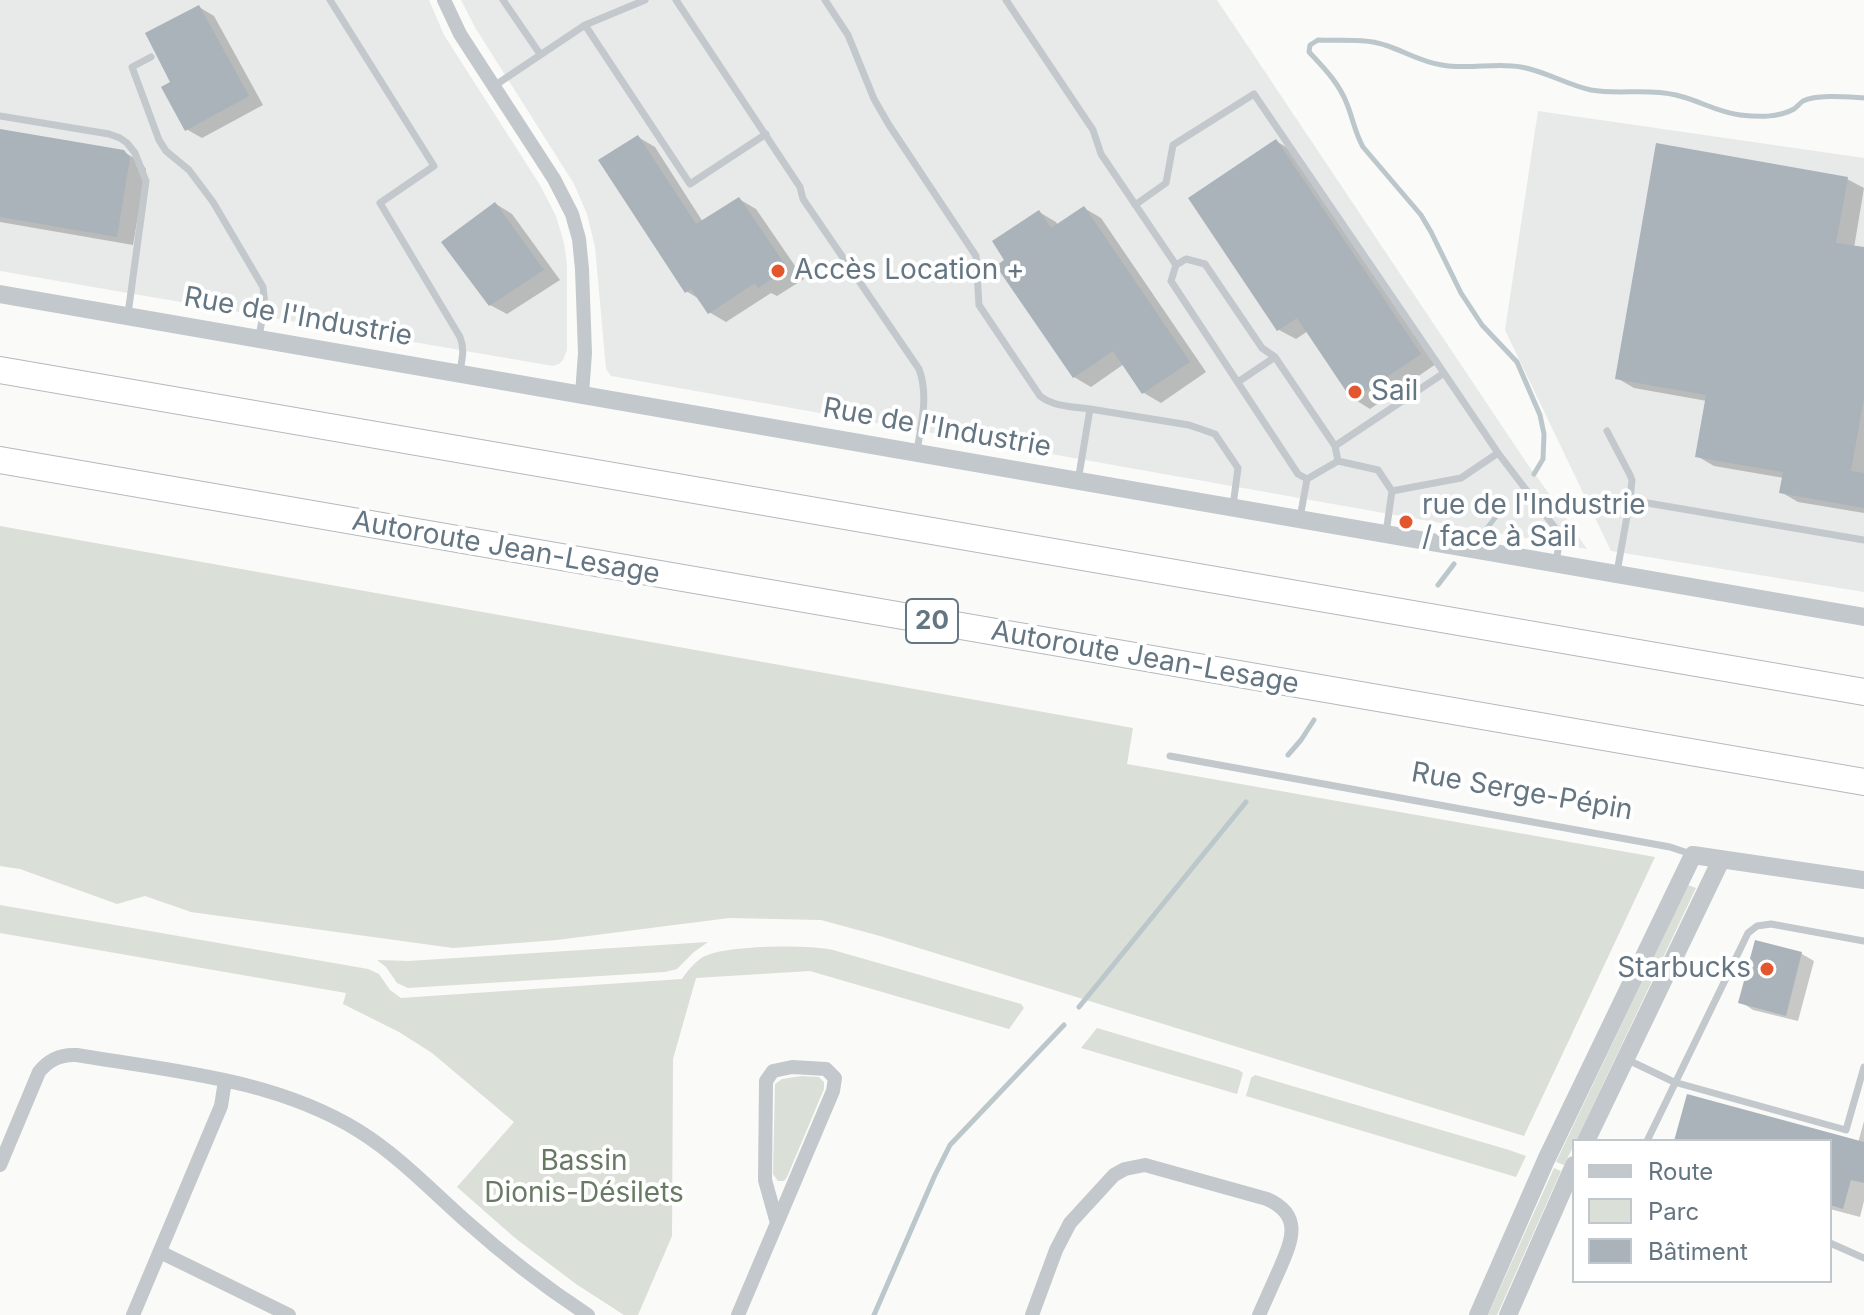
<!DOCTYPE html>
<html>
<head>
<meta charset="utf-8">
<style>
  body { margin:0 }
  #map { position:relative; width:1864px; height:1315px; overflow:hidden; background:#fafaf8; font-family:Inter,sans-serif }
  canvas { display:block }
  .legend { position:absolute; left:1572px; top:1139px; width:260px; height:144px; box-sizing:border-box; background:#fff; border:2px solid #c1c8cd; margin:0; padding:10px 14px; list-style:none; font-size:24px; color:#657683 }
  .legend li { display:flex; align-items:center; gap:16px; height:40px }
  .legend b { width:40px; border:2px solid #c1c8cd }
</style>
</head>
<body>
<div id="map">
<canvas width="1864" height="1315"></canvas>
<ul class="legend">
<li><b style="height:10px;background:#c3c8cc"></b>Route</li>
<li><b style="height:22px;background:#dadfd7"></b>Parc</li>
<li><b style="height:22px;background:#aab3b9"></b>Bâtiment</li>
</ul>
</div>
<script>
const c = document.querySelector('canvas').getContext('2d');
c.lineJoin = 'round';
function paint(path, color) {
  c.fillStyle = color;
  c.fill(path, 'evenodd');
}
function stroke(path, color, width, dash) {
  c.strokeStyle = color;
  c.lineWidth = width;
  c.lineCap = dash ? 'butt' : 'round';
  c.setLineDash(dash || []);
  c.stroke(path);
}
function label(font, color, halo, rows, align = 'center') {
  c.font = font + ' Inter,sans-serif';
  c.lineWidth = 8;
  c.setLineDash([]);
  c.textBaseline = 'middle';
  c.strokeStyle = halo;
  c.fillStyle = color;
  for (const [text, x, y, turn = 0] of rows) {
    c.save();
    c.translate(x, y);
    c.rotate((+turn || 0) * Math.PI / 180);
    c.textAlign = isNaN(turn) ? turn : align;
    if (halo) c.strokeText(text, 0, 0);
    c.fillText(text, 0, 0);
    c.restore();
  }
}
paint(new Path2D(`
  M0 0H429L444 35 540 185 556 216 564 243 567 265V350L563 360 559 364 553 366 0 271Z
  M461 0H1217L1528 465 1556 503 1587 549 611 376 606 369 595 247 587 214 574 184 476 29Z
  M1538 111 1864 158V592L1611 551 1505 330Z`), '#e8e9e9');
paint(new Path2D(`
  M0 526 1133 728 1127 764 1655 857 1524 1136 880 936 821 920 729 918 557 940 453 948 191 912 145 896 117 904 20 869 0 866Z
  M1688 885 1696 888 1576 1141H1574V1145L1564 1165 1556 1162Z
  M0 905 368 969 379 974 390 990 401 998 682 979C687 971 695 962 703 957 724 945 809 944 833 950L1021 1004 1024 1008 1009 1029 810 971 696 978 673 1059 672 1236 638 1315H624L576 1284 515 1238 457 1187 514 1122 432 1053 399 1032 343 1004 346 993 0 933Z
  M708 942 694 952 677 969 665 972 408 988 397 983 386 967 377 960 409 961Z
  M1097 1028 1239 1070 1243 1073 1237 1094 1081 1048Z
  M1255 1075 1509 1150 1526 1156 1516 1177 1246 1096 1251 1078Z
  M802 1076 819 1077 824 1082V1089L787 1177 784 1181H778L773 1174 775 1084 782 1079Z
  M1554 1168 1561 1171 1497 1315H1488Z`), '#dadfd7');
paint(new Path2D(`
  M199 7 214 16 263 105 202 138 186 129 173 83Z
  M0 131 124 152 141 162 146 169 133 245 0 222Z
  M638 137 655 147 703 222 739 199 756 209 804 279 777 296 771 293 726 322 709 312 701 300 686 291Z
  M1276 141 1293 151 1436 364 1370 409 1354 399 1308 331 1296 339 1279 330Z
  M1847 179 1864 188 1854 248 1864 249V513L1798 502 1781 492 1784 478 1714 466 1697 456 1707 401 1634 388 1617 378Z
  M496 204 512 214 560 280 507 314 490 305Z
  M1084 208 1101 218 1206 372 1161 403 1144 393 1124 364 1091 387 1074 377 1007 261 1039 212 1056 222 1058 225Z
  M1756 942 1802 954 1814 961 1798 1021 1753 1010 1741 1002Z
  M1688 1096 1858 1143 1864 1121V1201L1860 1217 1830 1209V1141H1676Z`), '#0003');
stroke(new Path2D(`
  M1534 474 1543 459 1544 434 1540 415 1517 362 1482 325 1461 293 1431 232 1421 215 1363 147C1355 133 1353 119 1347 104 1339 83 1324 68 1309 52L1310 45 1318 40C1339 41 1365 38 1385 45 1404 51 1421 62 1442 65 1468 70 1496 62 1521 67 1545 71 1567 85 1591 90 1619 95 1648 88 1676 95 1698 100 1717 112 1740 115 1758 117 1778 118 1794 109 1797 107 1800 103 1803 101 1818 94 1847 97 1864 98
  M1484 532 1505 505
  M1438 585 1454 564
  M1288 755 1301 740 1314 720
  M1079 1007 1246 802
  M874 1315 935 1175 950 1145 1064 1025`), '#bbc7cb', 5);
paint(new Path2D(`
  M199 5 249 96 185 131 161 87 170 82 145 33Z
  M0 129 124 150 130 158 117 237 0 217Z
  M638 135 696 224 739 197 788 269 758 288 755 283 708 314 691 289 685 293 598 160Z
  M1276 139 1421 354 1352 400 1297 318 1277 331 1188 198Z
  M1656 143 1848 177 1836 243 1864 247V398L1851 471 1864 473V508L1779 493 1783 472 1695 457 1706 395 1615 379Z
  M495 202 544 270 489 306 441 242Z
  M1084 206 1190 362 1142 394 1113 351 1073 378 996 266 1004 260 992 241 1039 210 1051 228Z
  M1755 940 1802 952 1786 1016 1738 1003Z
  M1687 1094 1864 1142V1183L1851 1180 1843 1209 1830 1205V1141H1674Z`), '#aab3b9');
const motorway = new Path2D(`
  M0 370 1864 692
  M0 460 1864 782`);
stroke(motorway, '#b4b9bd', 28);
stroke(new Path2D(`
  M330 0 434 166 380 203 460 337C465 349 462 359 460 371
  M503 0 540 54
  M676 0 800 187 803 199 919 369C929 396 921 424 917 451
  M825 0 848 35 874 99 889 125 976 256 979 305 1040 396C1054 407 1074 407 1090 409
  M1006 0 1093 130 1101 154 1176 265
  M585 25 690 184 766 134
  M151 57 132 67 159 140 166 151 189 170 213 202 263 287 265 305 259 336
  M494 86 585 25 645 0
  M0 116 109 134 120 138 127 143 135 153 146 181 128 314
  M1135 205 1166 183 1173 145 1254 94 1444 373
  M1238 382 1275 357
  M1607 431 1630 475 1632 480 1630 500
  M1335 446 1444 373 1498 453
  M1307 479 1298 474 1171 281 1176 265 1186 259 1205 264 1262 348 1275 357 1335 446 1338 461
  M1078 481 1090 409 1189 425 1215 434 1238 468 1233 506
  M1392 491 1461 478 1498 453 1556 529 1559 542 1556 564
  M1300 518 1307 479 1338 461 1378 470 1392 491 1386 533
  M1617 572 1630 500 1864 540
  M1170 756 1670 847 1691 854
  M1626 1059 1674 1082 1846 1130 1864 1067
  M1647 1141 1748 933 1757 926 1771 924 1864 941
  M1830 1243 1864 1258`), '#c3c8cc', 7);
stroke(new Path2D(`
  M444 0 460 34 554 179 572 214 579 239 582 269 585 353 582 394
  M0 1165 39 1072C49 1059 61 1054 77 1055 172 1071 275 1079 359 1131 399 1156 432 1191 467 1222 505 1256 545 1287 588 1315
  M160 1252 289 1315
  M133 1315 221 1106 225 1081
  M738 1315 833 1091 835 1078 826 1069 792 1067 773 1071 766 1081 765 1180 777 1223
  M1032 1315 1056 1250 1070 1223 1114 1175 1125 1169 1145 1165 1267 1199C1303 1215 1292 1240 1280 1268 1273 1284 1266 1299 1259 1315`), '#c3c8cc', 14);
stroke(new Path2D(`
  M0 294 1864 617
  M1586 1141 1721 860
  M1478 1315 1546 1160 1693 855 1864 880
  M1508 1315 1574 1165`), '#c3c8cc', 18);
stroke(motorway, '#fff', 26);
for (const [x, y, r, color] of [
  [778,271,8,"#e4572e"],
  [1355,392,8,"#e4572e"],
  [1406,522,8,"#e4572e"],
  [1767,969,8,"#e4572e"]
]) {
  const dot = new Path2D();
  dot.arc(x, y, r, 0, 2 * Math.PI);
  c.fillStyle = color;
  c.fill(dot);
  stroke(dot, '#fff', 3);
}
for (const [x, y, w] of [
  [932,621,52]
]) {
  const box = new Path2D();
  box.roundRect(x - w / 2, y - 22, w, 44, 6);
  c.fillStyle = '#fff';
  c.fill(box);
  stroke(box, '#657683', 2);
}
label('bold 26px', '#657683', null, [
  ["20",932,621]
]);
label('28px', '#657683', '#fff', [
  ["Accès Location +",794,271],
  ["Sail",1371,392],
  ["rue de l'Industrie",1422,506],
  ["/ face à Sail",1422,538],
  ["Starbucks",1751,969,"right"]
], 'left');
label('28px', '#657683', '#fff', [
  ["Rue de l'Industrie",298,317,10],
  ["Rue de l'Industrie",937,428,10],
  ["Autoroute Jean-Lesage",506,548,10],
  ["Autoroute Jean-Lesage",1145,658,10],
  ["Rue Serge-Pépin",1522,792,10]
]);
label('28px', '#687a64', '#fff', [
  ["Bassin",584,1162],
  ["Dionis-Désilets",584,1194]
]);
</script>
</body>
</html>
